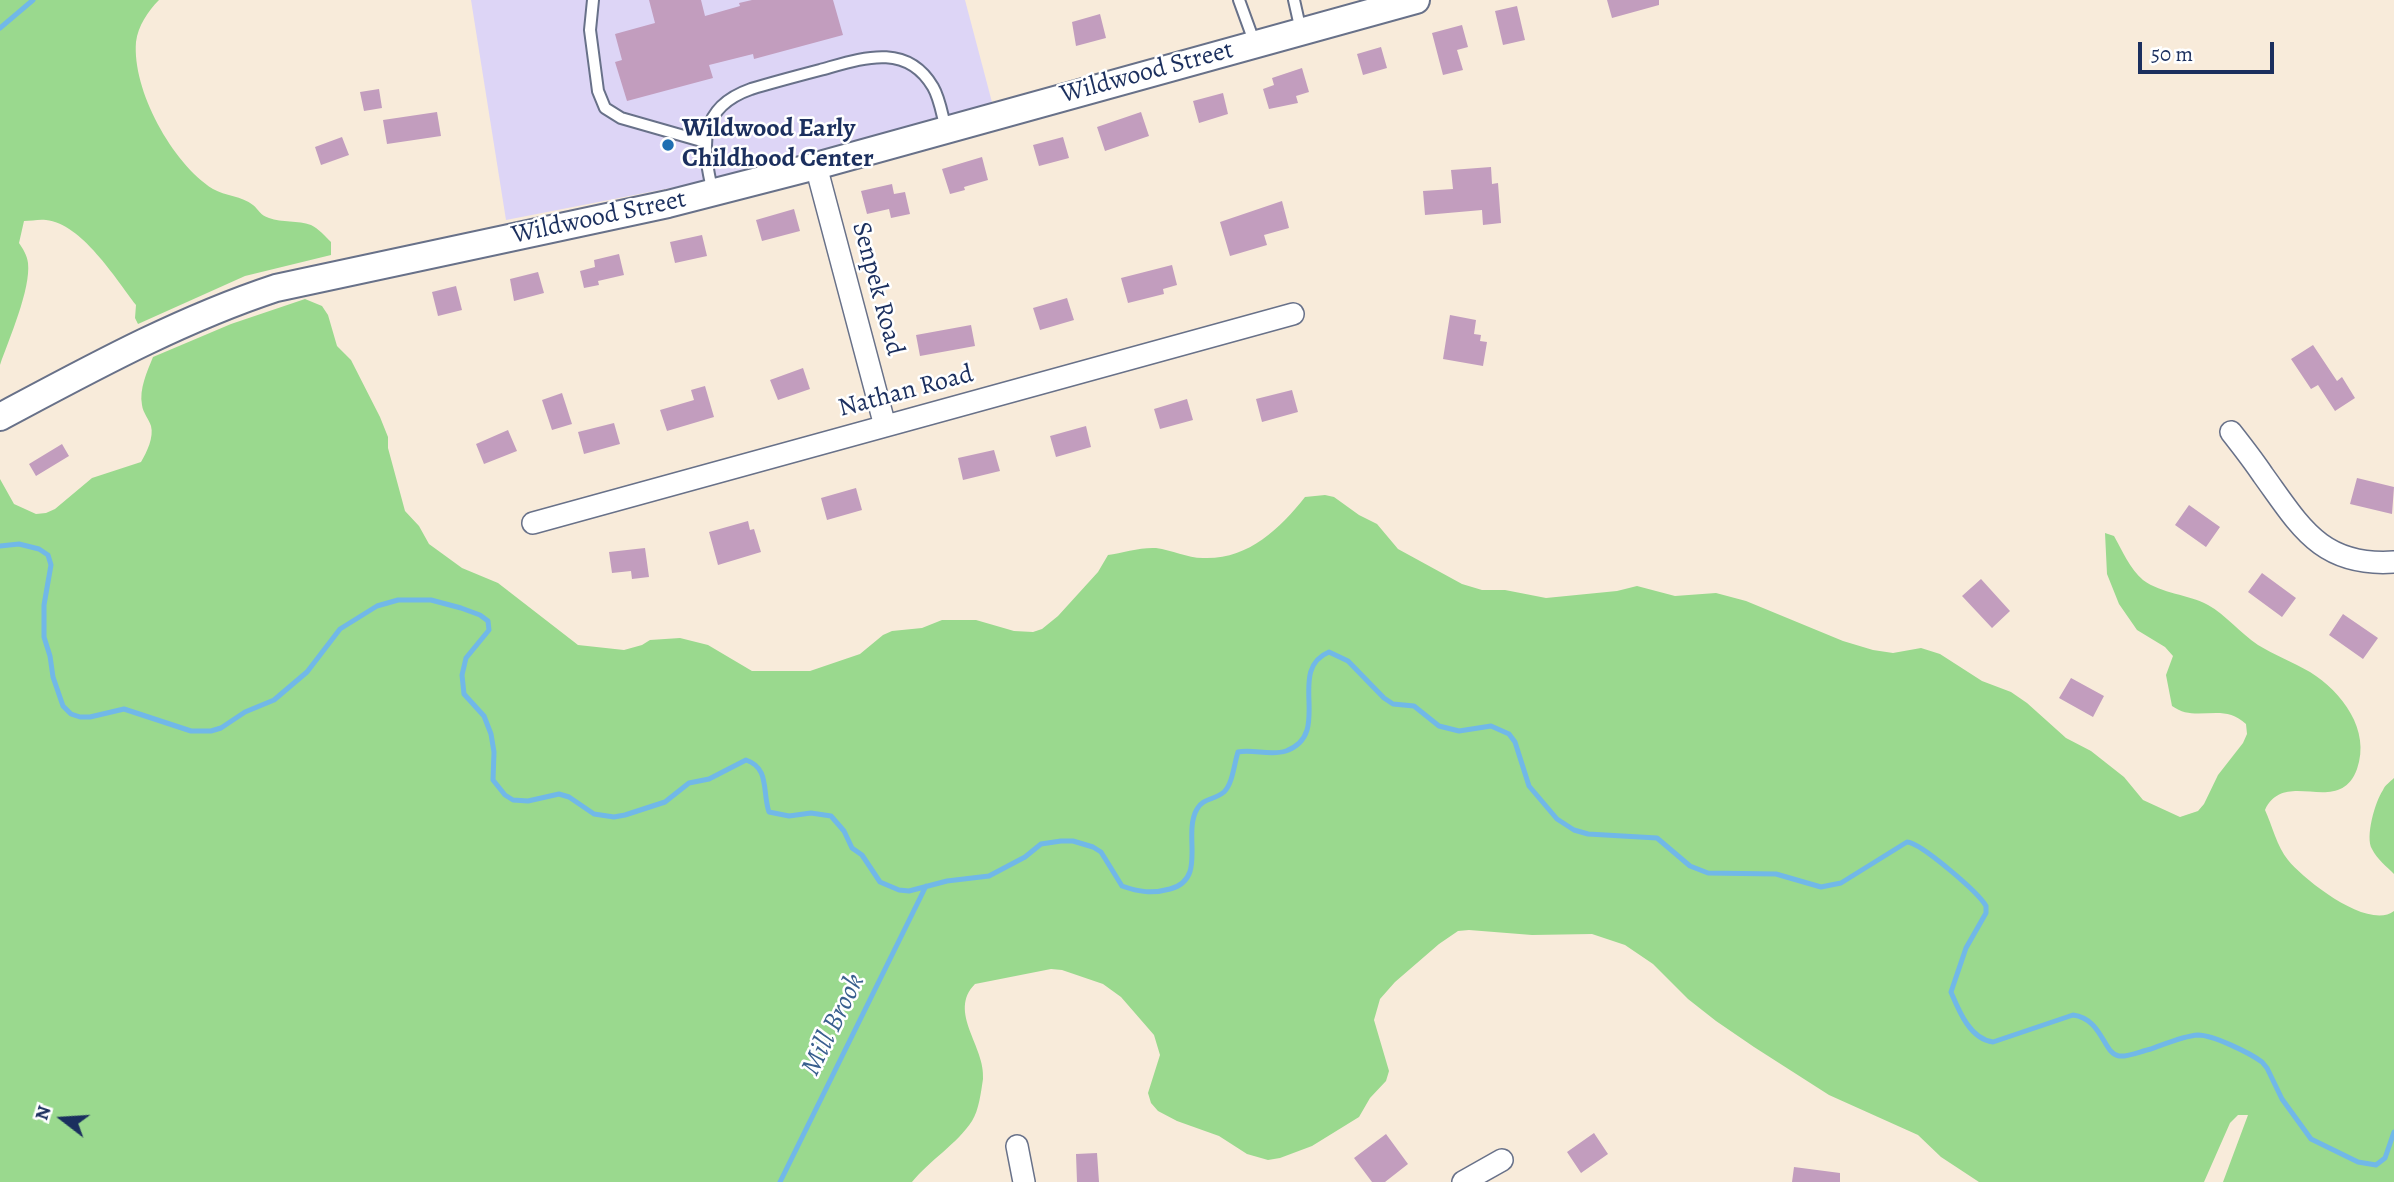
<!DOCTYPE html>
<html>
<head>
<meta charset="utf-8">
<style>
  body { margin:0 }
  #map { position:relative; width:2394px; height:1182px; overflow:hidden; background:#f8ebda; font-family:Alegreya,serif }
  canvas { display:block }
  .north { position:absolute; left:28px; top:1084px; width:70px; height:70px; -webkit-text-stroke:5px #fff; paint-order:stroke; rotate:287deg; font-size:19px; font-weight:700; line-height:28px; text-align:center; color:#1b2f5e }
  .north::after { content:''; display:block; margin:auto; width:24px; height:32px; background:#1b2f5e; clip-path:polygon(50% 0,100% 100%,50% 72%,0 100%) }
  .scale { position:absolute; left:2138px; top:42px; width:136px; height:32px; box-sizing:border-box; border:4px solid #1b2f5e; border-top:0; padding-left:9px; font-size:21px; line-height:24px; white-space:nowrap; color:#1b2f5e; -webkit-text-stroke:5px #fff; paint-order:stroke }
</style>
</head>
<body>
<div id="map">
<canvas width="2394" height="1182"></canvas>
<div class="north">N</div>
<div class="scale">50 m</div>
</div>
<script>
const c = document.querySelector('canvas').getContext('2d');
c.lineJoin = 'round';
function paint(path, color) {
  c.fillStyle = color;
  c.fill(path, 'evenodd');
}
function stroke(path, color, width, dash) {
  c.strokeStyle = color;
  c.lineWidth = width;
  c.lineCap = dash ? 'butt' : 'round';
  c.setLineDash(dash || []);
  c.stroke(path);
}
function label(font, color, halo, rows, align = 'center') {
  c.font = font + ' Alegreya,serif';
  c.lineWidth = 5;
  c.setLineDash([]);
  c.textBaseline = 'middle';
  c.strokeStyle = halo;
  c.fillStyle = color;
  for (const [text, x, y, turn = 0] of rows) {
    c.save();
    c.translate(x, y);
    c.rotate((+turn || 0) * Math.PI / 180);
    c.textAlign = isNaN(turn) ? turn : align;
    if (halo) c.strokeText(text, 0, 0);
    c.fillText(text, 0, 0);
    c.restore();
  }
}
paint(new Path2D(`
  M471 0H965L993 106 691 184 506 220Z`), '#ddd5f6');
paint(new Path2D(`
  M0 0H159C148 11 138 26 136 42 132 90 172 163 213 189 225 196 242 196 253 205 259 210 260 215 269 218 282 223 298 220 311 225 318 228 326 237 331 242V255L245 276 138 324 135 318 136 305C116 279 81 223 46 220 39 219 31 221 24 221L19 243C23 249 27 255 28 263 31 289 9 339 0 365Z
  M305 299 322 306 328 315 337 346 351 360 380 417 388 437V448L405 511 419 526 429 544 462 568 498 583 578 645 624 650 642 645 650 640 680 638 708 645 752 671H810L860 654 883 635 892 631 922 628 942 620H976L1014 631 1033 632 1042 629 1058 616 1098 572 1108 555C1122 553 1141 547 1156 548 1172 550 1187 558 1203 558 1247 560 1279 530 1305 497L1325 495 1334 497 1359 515 1377 524 1398 549 1462 584 1482 590H1505L1546 598 1617 591 1637 586 1675 596 1716 593 1746 601 1843 641 1873 650 1893 653 1921 648 1940 654 1982 681 2011 692 2027 703 2066 738 2091 751 2124 777 2143 800 2180 817 2198 811 2204 804 2218 775 2243 743 2247 734 2246 724C2222 701 2197 724 2172 706L2166 675 2173 656 2165 647 2137 630 2119 604 2107 574 2105 533 2114 536C2122 550 2130 569 2143 580 2162 594 2188 594 2208 605 2226 615 2240 633 2258 645 2274 655 2293 662 2310 672 2342 692 2371 730 2357 769 2339 818 2285 767 2265 810 2272 825 2277 847 2288 860 2304 880 2369 931 2394 911V1182H2223L2248 1115H2238L2230 1123 2204 1182H1979L1941 1157 1918 1135 1829 1095 1754 1047 1716 1021 1688 999 1653 964 1625 945 1592 934 1532 935 1469 930 1458 931 1439 944 1395 982 1380 999 1374 1020 1389 1071 1386 1081 1370 1098 1359 1117 1312 1146 1280 1158 1268 1160 1247 1154 1219 1136 1177 1121 1158 1111 1151 1103 1148 1093 1160 1055 1154 1035 1121 997 1103 984 1062 970 1051 969 975 984C947 1012 986 1047 983 1079 981 1092 979 1110 972 1121 957 1144 930 1160 912 1182H0V479L14 504 36 514 46 513 55 509 92 478 141 462C147 452 154 437 151 426 149 419 143 413 142 405 139 389 147 372 153 357L231 324Z
  M2394 778V874C2387 867 2377 859 2372 849 2365 837 2375 802 2383 790 2385 785 2390 782 2394 778Z`), '#9ad98e');
stroke(new Path2D(`
  M0 28 33 0
  M0 546 19 544 39 549 48 555 51 565 44 605V637L50 656 53 677 63 706 71 714 80 717H90L124 709 191 731H211L221 728 245 712 274 700 307 672 340 629 377 606 398 600H431L461 608 480 615 488 621 489 630 466 658 462 675 464 694 484 716 491 734 494 752 493 780 505 795 513 800 528 801 559 794 569 797 594 814 614 817 625 815 665 802 689 783 709 779 746 760C770 768 762 792 769 812L789 816 811 813 831 816 844 831 852 848 862 855 880 882 899 890 909 891 947 881 989 876 1025 857 1041 844 1061 841H1073L1093 847 1101 852 1122 886C1139 892 1152 894 1170 889 1208 879 1182 835 1197 809 1203 798 1215 800 1224 792 1233 783 1234 764 1238 752 1253 749 1271 756 1286 751 1334 734 1285 670 1329 652L1348 661 1384 698 1393 704 1414 706 1439 726 1459 731 1491 726 1509 734 1515 742 1529 786 1557 819 1574 830 1588 834 1657 838 1690 866 1708 873 1776 874 1821 887 1841 883 1907 842C1921 843 1978 892 1986 906V913L1966 948 1951 992C1959 1011 1970 1039 1993 1042L2073 1015C2103 1019 2103 1054 2119 1056 2129 1057 2141 1051 2151 1049 2165 1044 2183 1036 2198 1035 2213 1035 2250 1053 2262 1062L2267 1068 2282 1099 2311 1139 2358 1162 2376 1165 2385 1158 2394 1132
  M780 1182 926 886`), '#71b8e8', 5);
paint(new Path2D(`
  M649 0H701L705 16 740 6 739 3 752 0H833L843 35 754 59 753 54 709 65 713 78 627 101 615 62 622 60 615 34 655 23Z
  M1607 0H1659V5L1612 18Z
  M1517 6 1525 40 1503 45 1495 11Z
  M1100 14 1106 38 1076 46 1072 22Z
  M1462 25 1468 47 1457 50 1463 70 1443 75 1432 33Z
  M1381 47 1387 68 1363 75 1357 54Z
  M1302 68 1309 92 1296 96 1298 103 1269 109 1263 89 1274 85 1272 78Z
  M379 89 382 108 364 111 360 92Z
  M1223 93 1228 114 1199 123 1193 101Z
  M437 112 441 136 387 144 383 120Z
  M1141 112 1149 136 1105 151 1097 127Z
  M342 137 349 155 321 165 315 147Z
  M1063 137 1069 158 1039 166 1033 145Z
  M982 157 988 180 964 187 965 190 950 194 942 169Z
  M1491 167 1492 184 1498 183 1501 223 1483 225 1482 210 1425 215 1423 191 1453 189 1451 170Z
  M892 184 894 194 905 192 910 214 891 218 889 209 867 214 861 191Z
  M1282 201 1289 228 1264 235 1267 245 1230 256 1220 222Z
  M794 209 800 231 762 241 756 220Z
  M702 235 707 256 675 263 670 242Z
  M619 254 624 275 598 281 599 285 584 288 580 271 595 267 594 260Z
  M1172 265 1177 285 1163 289 1164 294 1128 303 1121 278Z
  M538 272 544 293 514 301 510 279Z
  M456 286 462 310 438 316 432 292Z
  M1067 298 1074 320 1040 330 1033 308Z
  M1450 315 1476 320 1474 334 1481 335 1480 341 1487 342 1483 366 1443 359Z
  M971 325 975 346 920 356 916 335Z
  M2313 345 2337 381 2342 377 2355 398 2335 411 2318 385 2311 389 2291 359Z
  M803 368 810 389 778 400 770 380Z
  M705 386 714 417 667 431 660 410 694 400 691 390Z
  M1292 390 1298 412 1262 422 1256 399Z
  M562 393 572 424 552 430 542 400Z
  M1187 399 1193 420 1160 429 1154 409Z
  M614 423 620 444 584 454 578 432Z
  M1086 426 1091 447 1056 457 1050 436Z
  M508 430 517 451 484 464 476 444Z
  M62 444 69 456 36 476 29 464Z
  M994 450 1000 471 963 480 958 458Z
  M2357 478 2394 487 2392 514 2350 504Z
  M856 488 862 510 827 520 821 498Z
  M2189 505 2220 527 2206 547 2175 525Z
  M748 521 750 530 754 529 761 552 718 565 709 532Z
  M645 548 649 577 632 579 631 571 612 573 609 552Z
  M2262 573 2296 598 2282 617 2248 592Z
  M1981 579 2010 611 1992 628 1962 596Z
  M2343 614 2378 638 2363 659 2329 635Z
  M2071 678 2104 696 2093 717 2059 698Z
  M1594 1133 1608 1154 1581 1173 1567 1152Z
  M1386 1134 1408 1164 1385 1182H1372L1354 1158Z
  M1097 1153 1099 1182H1077L1076 1154Z
  M1794 1167 1840 1173V1182H1792Z`), '#c29dbe');
const service = new Path2D(`
  M593 0 590 30 598 91 605 108 621 118 705 142
  M1239 0 1255 44
  M1294 0 1301 31
  M713 193C702 147 697 108 751 89 774 82 797 76 820 70 860 59 906 41 933 87 940 99 942 115 946 129`);
const minor = new Path2D(`
  M816 166 885 426
  M2231 432C2242 446 2253 460 2263 475 2300 526 2321 567 2394 562
  M533 523 1293 314
  M1017 1146 1024 1182
  M1463 1182 1502 1160`);
const tertiary = new Path2D(`
  M0 417C90 369 179 320 276 288L668 204 816 166 1416 0`);
stroke(service, '#687189', 14);
stroke(minor, '#687189', 24);
stroke(tertiary, '#687189', 30);
stroke(service, '#fff', 10);
stroke(minor, '#fff', 21);
stroke(tertiary, '#fff', 26);
for (const [x, y, r, color] of [
  [668,145,7,"#1f6fb2"]
]) {
  const dot = new Path2D();
  dot.arc(x, y, r, 0, 2 * Math.PI);
  c.fillStyle = color;
  c.fill(dot);
  stroke(dot, '#fff', 2.5);
}
label('26px', '#1b2f5e', '#fff', [
  ["Wildwood Street",1147,73,-15],
  ["Wildwood Street",599,218,-12],
  ["Senpek Road",877,289,75],
  ["Nathan Road",906,392,-15]
]);
label('bold 26px', '#1b2f5e', '#fff', [
  ["Wildwood Early",682,130],
  ["Childhood Center",682,160]
], 'left');
label('italic 28px', '#395f8e', '#fff', [
  ["Mill Brook",834,1025,-64]
]);
</script>
</body>
</html>
